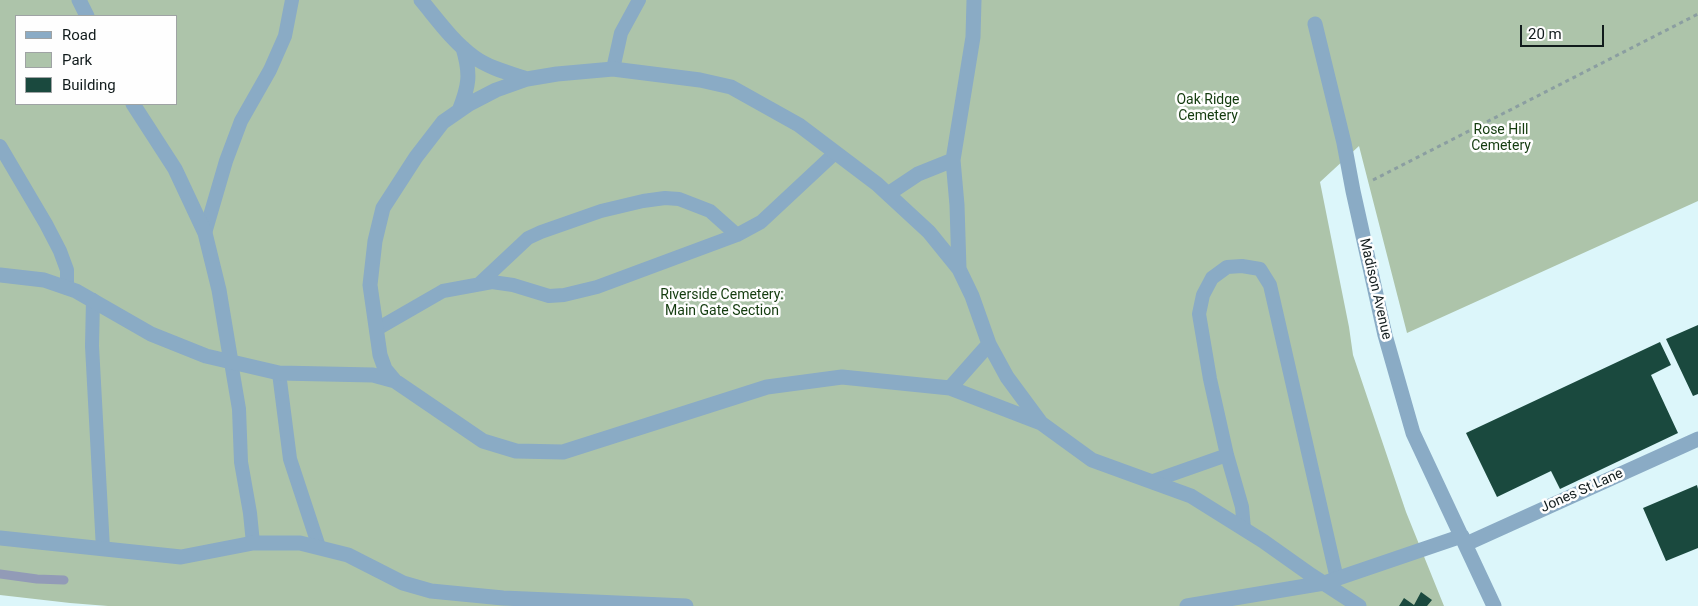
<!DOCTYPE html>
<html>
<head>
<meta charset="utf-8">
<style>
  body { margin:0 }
  #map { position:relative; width:1698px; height:606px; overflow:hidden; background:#dcf6fa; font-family:Roboto,sans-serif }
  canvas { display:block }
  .legend { position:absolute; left:15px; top:15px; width:162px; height:90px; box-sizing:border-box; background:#fefefe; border:1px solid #9fa3a4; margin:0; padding:6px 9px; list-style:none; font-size:15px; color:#111b1c }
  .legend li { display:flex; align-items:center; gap:10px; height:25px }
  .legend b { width:25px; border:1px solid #9fa3a4 }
  .scale { position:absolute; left:1520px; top:25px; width:84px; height:22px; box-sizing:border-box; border:2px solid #111b1c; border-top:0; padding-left:6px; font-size:15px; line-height:18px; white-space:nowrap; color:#111b1c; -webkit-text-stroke:4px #fefefe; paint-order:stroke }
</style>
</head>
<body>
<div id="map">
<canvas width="1698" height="606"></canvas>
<ul class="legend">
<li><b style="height:6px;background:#8aabc5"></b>Road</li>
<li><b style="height:14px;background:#adc4aa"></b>Park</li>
<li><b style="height:14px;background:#1a493e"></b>Building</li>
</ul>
<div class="scale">20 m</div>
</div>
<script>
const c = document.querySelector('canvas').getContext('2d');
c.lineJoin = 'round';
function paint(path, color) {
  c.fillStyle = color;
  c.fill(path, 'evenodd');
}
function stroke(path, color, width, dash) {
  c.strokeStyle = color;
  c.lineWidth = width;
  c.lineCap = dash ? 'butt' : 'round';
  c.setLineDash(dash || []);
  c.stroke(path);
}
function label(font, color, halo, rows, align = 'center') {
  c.font = font + ' Roboto,sans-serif';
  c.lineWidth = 5;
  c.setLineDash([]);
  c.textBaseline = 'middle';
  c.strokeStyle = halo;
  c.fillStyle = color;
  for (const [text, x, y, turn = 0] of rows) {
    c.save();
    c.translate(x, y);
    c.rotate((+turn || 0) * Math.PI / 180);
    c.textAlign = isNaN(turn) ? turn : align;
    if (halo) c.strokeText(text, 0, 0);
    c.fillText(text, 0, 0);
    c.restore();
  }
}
paint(new Path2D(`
  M0 0H1698V201L1407 333 1359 146 1320 182 1349 327 1353 355 1406 512 1444 606H108L70 603 0 595ZM16 16H176V104H16Z`), '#adc4aa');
stroke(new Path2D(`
  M0 574 37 579 64 580`), '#929bb7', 9);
paint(new Path2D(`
  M1698 325V394L1693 396 1666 339Z
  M1660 342 1671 365 1651 375 1678 433 1560 489 1551 471 1497 497 1466 433Z
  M1697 485 1698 489V548L1666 561 1643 508Z
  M1421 592 1432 600 1427 606H1399L1404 598 1414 605Z`), '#1a493e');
stroke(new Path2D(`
  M1373 180 1698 14`), '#8b9ea1', 3, [4, 4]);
stroke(new Path2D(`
  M613 69 621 33 639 0
  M0 146 46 224 60 251 67 270V288
  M205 233 226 161 241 121 270 70 285 36 292 0
  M480 283 528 238 541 232 601 211 643 201 665 198 679 199 710 211 737 235
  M93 300 92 346 103 549
  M377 329 443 291 492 282 513 285 549 296 564 295 597 287 737 235 761 222 835 153
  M231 362 239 409 241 462 250 513 253 543
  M279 373 290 459 319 547
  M1153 481 1227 455
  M1244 529 1242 507 1227 455 1210 379 1199 314 1203 295 1212 278 1227 267 1242 266 1260 269 1270 285 1337 579`), '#8aabc5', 14);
stroke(new Path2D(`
  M79 0 87 16
  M421 0C437 19 453 42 474 57 489 68 509 73 527 79
  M1315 24 1344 143 1353 191 1385 335 1413 433 1494 606
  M133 104 175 169 205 233 219 290 231 362
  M459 111C469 86 471 74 463 48
  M888 194 918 174 953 160
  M959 269 957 205 953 160 973 37 974 0
  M0 275 44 280 76 291 151 334 206 356 279 373 373 375 395 381
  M950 388 989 344
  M1041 423 1007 377 989 344 972 296 959 269 929 232 877 184 799 125 731 87 700 80 613 69 557 74 527 79 496 90 469 104 443 122 416 157 383 208 375 241 370 285 380 355 385 369 395 381 483 441 516 451 563 452 767 387 842 377 950 388 1041 423 1092 460 1191 496 1263 541 1311 575 1359 606
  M0 538 181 557 253 543H300L348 555 403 583 431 591 503 598 686 606
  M1466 544 1698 439
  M1187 606 1324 583 1462 536`), '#8aabc5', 15);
label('14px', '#133b0e', '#fefefe', [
  ["Oak Ridge",1208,100],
  ["Cemetery",1208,116],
  ["Rose Hill",1501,130],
  ["Cemetery",1501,146],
  ["Riverside Cemetery:",722,295],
  ["Main Gate Section",722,311]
]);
label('14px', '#111b1c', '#fefefe', [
  ["Madison Avenue",1375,289,77],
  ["Jones St Lane",1582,491,-24]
]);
</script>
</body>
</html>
